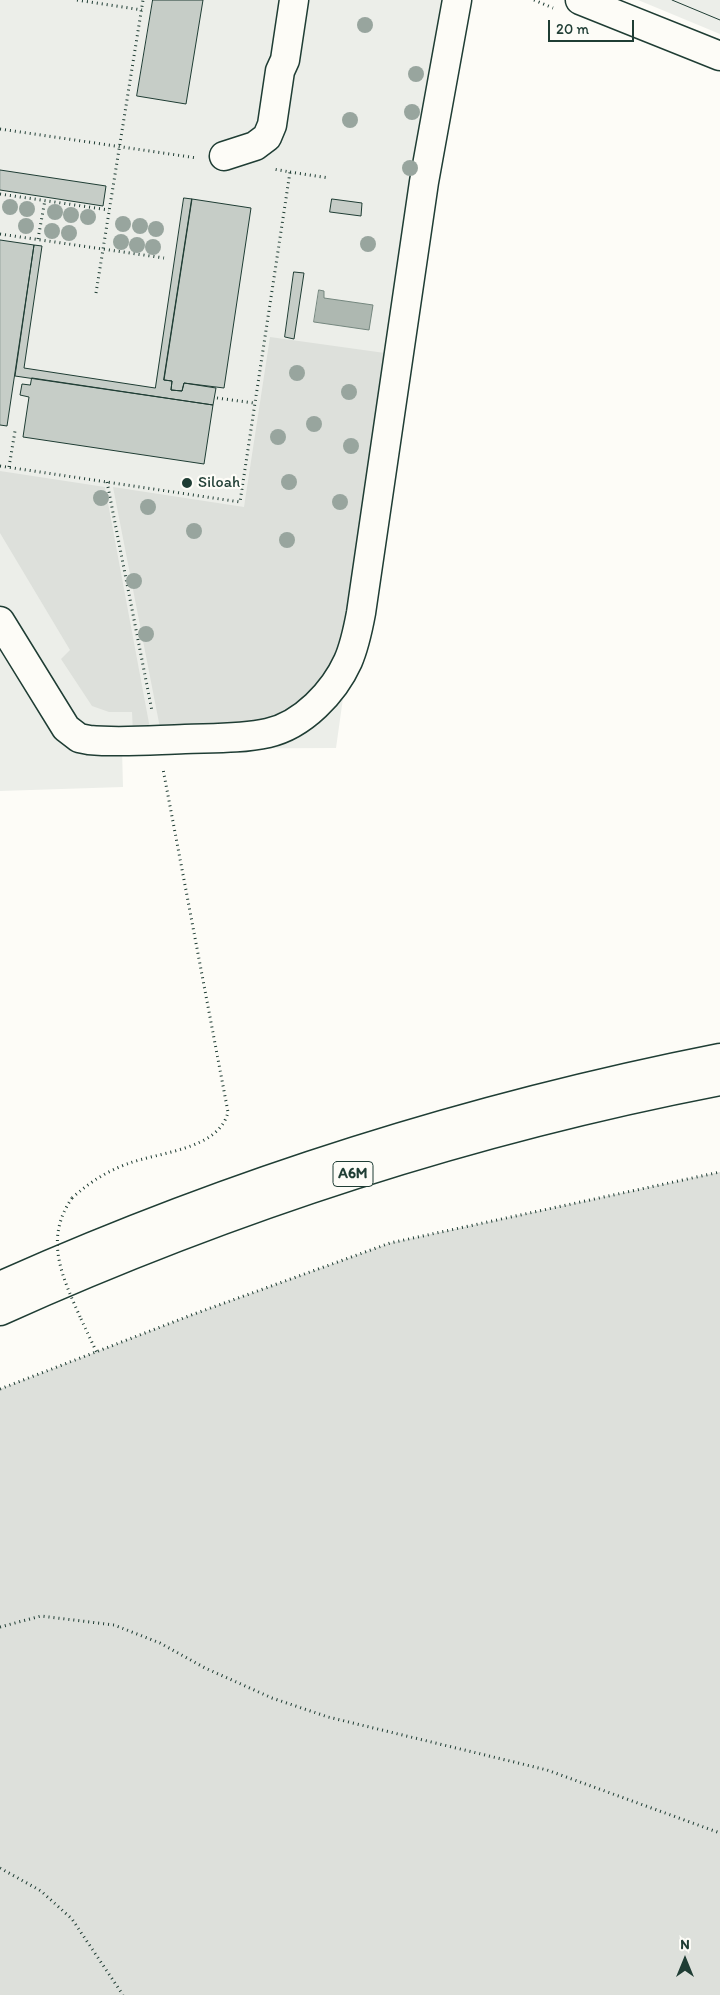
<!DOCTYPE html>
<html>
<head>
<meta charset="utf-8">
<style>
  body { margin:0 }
  #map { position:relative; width:720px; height:1995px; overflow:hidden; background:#fdfcf7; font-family:Itim,sans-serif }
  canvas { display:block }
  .north { position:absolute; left:660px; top:1935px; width:50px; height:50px; -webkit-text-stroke:4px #fdfcf7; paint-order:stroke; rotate:0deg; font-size:14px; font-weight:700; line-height:20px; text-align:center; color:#1f3d34 }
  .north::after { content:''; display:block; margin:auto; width:18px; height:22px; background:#1f3d34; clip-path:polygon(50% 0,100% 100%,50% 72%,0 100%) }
  .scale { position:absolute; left:548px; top:20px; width:86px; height:22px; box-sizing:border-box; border:2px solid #1f3d34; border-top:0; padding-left:6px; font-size:15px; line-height:18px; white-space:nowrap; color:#1f3d34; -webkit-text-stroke:4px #fdfcf7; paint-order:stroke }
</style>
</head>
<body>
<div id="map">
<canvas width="720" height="1995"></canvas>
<div class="north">N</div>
<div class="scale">20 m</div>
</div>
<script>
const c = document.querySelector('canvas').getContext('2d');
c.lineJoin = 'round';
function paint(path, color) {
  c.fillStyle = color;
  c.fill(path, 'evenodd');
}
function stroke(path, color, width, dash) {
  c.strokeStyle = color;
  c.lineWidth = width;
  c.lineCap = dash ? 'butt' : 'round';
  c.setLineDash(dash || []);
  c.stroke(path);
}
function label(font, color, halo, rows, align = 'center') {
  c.font = font + ' Itim,sans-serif';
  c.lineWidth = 4.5;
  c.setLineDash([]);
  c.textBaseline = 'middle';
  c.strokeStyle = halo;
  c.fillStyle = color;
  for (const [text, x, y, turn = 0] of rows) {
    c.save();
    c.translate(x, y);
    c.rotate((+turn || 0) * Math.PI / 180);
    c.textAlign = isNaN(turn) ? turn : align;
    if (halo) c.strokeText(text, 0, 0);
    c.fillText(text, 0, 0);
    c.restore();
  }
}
paint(new Path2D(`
  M0 0H441L336 748 122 749 123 787 0 791Z
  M638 0H720V34Z`), '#eceee9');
paint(new Path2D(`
  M270 337 392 354 344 646C337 656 330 668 322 678 306 699 279 714 255 724L161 733 113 487 244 507Z
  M0 471 105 487 151 734H133L132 712H109L92 706 61 659 70 650 0 533Z
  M720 1172V1995H0V1389L194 1314 390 1243Z`), '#dde0db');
const water = new Path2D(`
  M319 290 324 291V298L373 305 369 330 314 322Z`);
paint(water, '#aeb8b1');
stroke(water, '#75877f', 1);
const building = new Path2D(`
  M153 0H203L186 104 137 96Z
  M0 170 106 186 103 206 0 190Z
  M184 198 192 199 164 380 172 381 171 390 182 391 184 383 216 388 213 405 15 376 34 245 42 246 24 368 155 388Z
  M192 199 251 208 224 388 184 383 182 391 171 390 172 381 164 380Z
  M332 199 362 203 361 216 330 212Z
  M0 240 34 245 7 426 0 425Z
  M294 272 304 273 294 339 285 337Z
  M32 378 213 405 204 464 23 437 29 397 20 395 22 384 30 385Z`);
paint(building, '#c6cdc7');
stroke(building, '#1f3d34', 1);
const minor = new Path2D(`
  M224 156 255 146 267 137 272 125 280 71 285 60 294 0
  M0 621 66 728 79 738 89 740C121 743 153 740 185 739 212 738 241 739 268 733 303 725 334 692 348 661 355 645 358 629 361 613L424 182 457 0`);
const major = new Path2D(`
  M580 0 720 56`);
const highway = new Path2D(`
  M0 1286C231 1183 472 1107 720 1058
  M0 1311C231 1207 471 1129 720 1081`);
stroke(minor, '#1f3d34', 31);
stroke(major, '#1f3d34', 31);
stroke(highway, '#1f3d34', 31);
stroke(new Path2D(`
  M77 0 142 10
  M534 0 553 8
  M0 129 197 158
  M290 172 329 178
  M0 194 109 210
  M0 234 164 258
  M38 239 45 200
  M96 293 143 0
  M217 398 254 403
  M0 466 240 502 290 172 273 169
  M9 467 15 431
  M107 482 152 711
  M72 1198C89 1183 105 1172 127 1164 158 1152 219 1150 228 1112L163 769
  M81 1319 97 1353
  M0 1389 194 1314 390 1243 720 1172
  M0 1627 41 1616 114 1625 160 1643 205 1668 272 1698 328 1717 547 1770 720 1833
  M0 1868 41 1891 72 1919 123 1995`), '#1f3d34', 3, [1, 4]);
stroke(minor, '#fdfcf7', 28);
stroke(major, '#fdfcf7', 28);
stroke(highway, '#fdfcf7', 28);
stroke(new Path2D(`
  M672 0 720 20`), '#1f3d34', 1);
stroke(new Path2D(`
  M72 1198C43 1240 63 1278 81 1319`), '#1f3d34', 3, [1, 4]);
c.fillStyle = '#98a59e';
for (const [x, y] of [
  [365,25],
  [416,74],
  [412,112],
  [350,120],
  [410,168],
  [10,207],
  [27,209],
  [55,212],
  [71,215],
  [88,217],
  [123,224],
  [26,226],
  [140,226],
  [156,229],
  [52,231],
  [69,233],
  [121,242],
  [368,244],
  [137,245],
  [153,247],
  [297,373],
  [349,392],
  [314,424],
  [278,437],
  [351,446],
  [289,482],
  [101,498],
  [340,502],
  [148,507],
  [194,531],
  [287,540],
  [134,581],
  [146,634]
]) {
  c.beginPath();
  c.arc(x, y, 8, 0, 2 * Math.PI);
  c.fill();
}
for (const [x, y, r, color] of [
  [187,483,6,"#1f3d34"]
]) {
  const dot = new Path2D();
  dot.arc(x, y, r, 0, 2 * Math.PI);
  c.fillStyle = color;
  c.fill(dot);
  stroke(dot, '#fdfcf7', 2);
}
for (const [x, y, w] of [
  [353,1174,40]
]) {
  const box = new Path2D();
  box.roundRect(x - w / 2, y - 12.5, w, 25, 4);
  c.fillStyle = '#fdfcf7';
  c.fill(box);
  stroke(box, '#1f3d34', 1);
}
label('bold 15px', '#1f3d34', null, [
  ["A6M",353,1174]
]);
label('16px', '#1f3d34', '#fdfcf7', [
  ["Siloah",198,483]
], 'left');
</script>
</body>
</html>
